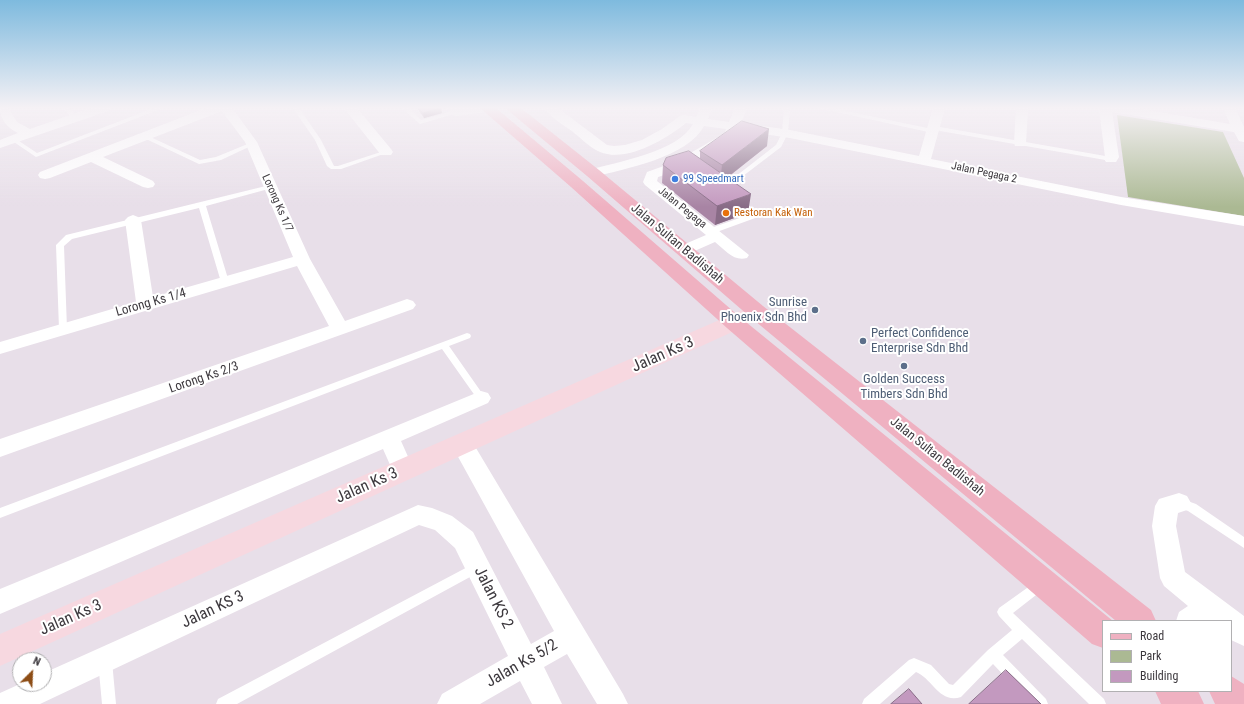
<!DOCTYPE html>
<html>
<head>
<meta charset="utf-8">
<style>
  body { margin:0 }
  #map { position:relative; width:1244px; height:704px; overflow:hidden; background:#e8dfe9; font-family:"Roboto Condensed",sans-serif }
  canvas { display:block }
  .legend { position:absolute; left:1102px; top:620px; width:130px; height:72px; box-sizing:border-box; background:#fff; border:1px solid #b1b0b2; margin:0; padding:5px 7px; list-style:none; font-size:12px; color:#3d393e }
  .legend li { display:flex; align-items:center; gap:8px; height:20px }
  .legend b { width:20px; border:1px solid #b1b0b2 }
  .north { position:absolute; left:12px; top:652px; width:40px; height:40px; box-sizing:border-box; background:#fff; border:1px solid #b1b0b2; border-radius:50%; rotate:24deg; font-size:11px; font-weight:700; line-height:16px; text-align:center; color:#3d393e }
  .north::after { content:''; display:block; margin:auto; width:14px; height:18px; background:#8d4d16; clip-path:polygon(50% 0,100% 100%,50% 72%,0 100%) }
</style>
</head>
<body>
<div id="map">
<canvas width="1244" height="704"></canvas>
<ul class="legend">
<li><b style="height:5px;background:#efb1c1"></b>Road</li>
<li><b style="height:11px;background:#abb993"></b>Park</li>
<li><b style="height:11px;background:#c399bf"></b>Building</li>
</ul>
<div class="north">N</div>
</div>
<script>
const c = document.querySelector('canvas').getContext('2d');
c.lineJoin = 'round';
function paint(path, color) {
  c.fillStyle = color;
  c.fill(path, 'evenodd');
}
function stroke(path, color, width, dash) {
  c.strokeStyle = color;
  c.lineWidth = width;
  c.lineCap = dash ? 'butt' : 'round';
  c.setLineDash(dash || []);
  c.stroke(path);
}
function label(font, color, halo, rows, align = 'center') {
  c.font = font + ' "Roboto Condensed",sans-serif';
  c.lineWidth = 4;
  c.setLineDash([]);
  c.textBaseline = 'middle';
  c.strokeStyle = halo;
  c.fillStyle = color;
  for (const [text, x, y, turn = 0] of rows) {
    c.save();
    c.translate(x, y);
    c.rotate((+turn || 0) * Math.PI / 180);
    c.textAlign = isNaN(turn) ? turn : align;
    if (halo) c.strokeText(text, 0, 0);
    c.fillText(text, 0, 0);
    c.restore();
  }
}
paint(new Path2D(`
  M1117 115 1223 132 1244 178V216L1128 197Z`), '#abb993');
paint(new Path2D(`
  M64 108H70L78 119 77 120H73Z
  M154 108H163L36 157 11 140 16 139 37 153Z
  M293 108H299L321 140 334 166H338L384 151 389 152 341 169H331L327 166 315 140Z
  M402 108H409L421 120 457 110 460 112 420 124Z
  M784 108H790L788 133 781 147 726 189H722V187L776 145 782 133Z
  M818 108H831L932 129V127L934 126 1111 157 1114 159 1111 161 935 130V132L933 133Z
  M146 135 200 160 216 157 250 143 255 144 221 160 199 164 144 138 143 137Z
  M270 185 273 187 272 188 206 206 229 282 228 284H222L221 282 199 208 72 239 64 246 67 329 66 331H60L59 329 56 245 66 235Z
  M740 200 757 211 758 217 714 233H708V229L751 214 738 203 737 202Z
  M467 333 470 334 471 336 470 338 449 346 484 396 486 398 484 400H478L442 349 0 518V508Z
  M1179 498 1196 504 1244 537V548L1188 511 1175 506 1173 503 1175 500Z
  M477 562 481 563 483 567 481 571 237 704H216L218 699Z
  M1041 578 1045 580 1047 584 1045 588 1013 613 1104 699 1106 704H1089L1022 639 1003 655 1046 699 1048 704H1031L993 664 961 697C939 704 932 678 916 672L880 704H862L864 699 909 660 914 658 931 665 949 684 953 685 988 650 1012 630 999 616 997 612 999 608Z
  M105 654 110 656 112 661 116 704H102L98 661 100 656Z`), '#fff');
paint(new Path2D(`
  M0 108H8L17 122 30 129 91 108H110L108 111 0 148V140L18 133C8 128 0 120 0 108Z
  M206 108H232L257 142 310 259 345 321 407 299 413 301 416 305 413 309 0 457V439L329 326 297 266 0 354V342L136 302 125 220 128 217 133 215 138 217 141 220 153 297 293 257 245 142 222 111 103 157 153 181 155 184 153 187 148 188 143 187 91 162 50 178 45 179 40 178 38 175 40 172Z
  M344 108H357L391 149 393 152 391 155H381Z
  M447 108H491L485 112 457 116 453 115Z
  M544 108H558L607 145 614 146 625 145 642 140 662 129 680 116 684 115 696 117 700 108H712L708 119 729 122 735 108H747L741 123 790 130 919 156 933 108H945L931 159 1121 197 1244 216V226L1121 205 790 138 738 130 734 138 685 168 658 177 657 181 749 255 747 258C734 262 725 250 715 242L690 253 684 255 678 253 676 250 678 247 706 235 645 185 643 182 647 172 675 162 725 133 726 129 704 126C688 157 625 169 593 177L588 176 586 173 588 170C617 162 678 152 693 124L686 123C666 139 627 163 600 152 590 148 581 138 573 132 564 125 551 118 544 108Z
  M1016 108H1028L1026 143 1025 146H1015L1014 143Z
  M1099 108H1134L1230 124 1223 108H1235L1244 127V142L1239 141 1234 132 1112 112 1119 157 1116 162H1106L1104 159 1105 157Z
  M481 391 488 393 491 398 488 403 401 441 414 470 411 476 403 479 395 476 383 449 0 614V589Z
  M462 436 470 438 623 694 628 704H597L567 654 544 667 562 704H532L520 681 480 704H437L442 694 508 656 455 548 435 530 419 525 40 704H0V693L20 684H44V673L418 505 432 508 452 516 473 532 531 644 554 631 451 444 454 438Z
  M1179 493 1187 496 1191 503 1187 510 1178 513 1176 526 1185 572 1244 616V646L1231 640V621H1176L1179 612 1188 606 1164 586 1160 578 1152 526 1155 506 1159 499Z`), '#fff');
paint(new Path2D(`
  M756 304 763 306 766 311 763 316 741 328 0 666V634Z`), '#f7d8e0');
paint(new Path2D(`
  M480 108H496L583 181 741 318 1113 621H1103V648L1092 644 727 328 571 187Z
  M505 108H521L599 170 763 306 1151 610 1156 621H1116L749 316 587 176Z
  M1231 676 1244 684V704H1215L1209 691H1231Z
  M1155 691H1198L1204 704H1161Z`), '#efb1c1');
paint(new Path2D(`
  M417 108H441L442 113 424 118Z
  M767 146 727 178 748 213 715 225 662 183 663 165 700 159V151Z`), '#a884a4');
paint(new Path2D(`
  M441 108 442 113 424 118 423 113Z
  M769 129 767 146 720 183 722 165Z
  M751 194 748 213 715 225 717 206Z`), '#886b86');
const building = new Path2D(`
  M419 108H441L423 113Z
  M742 121 769 129 722 165 700 151Z
  M689 151 751 194 717 206 663 165 666 158Z
  M1006 670 1041 704H969Z
  M909 689 922 704H891Z`);
paint(building, '#c399bf');
stroke(building, '#886b86', 1);
const sky = c.createLinearGradient(0, 0, 0, 207);
sky.addColorStop(0, '#7ebade');
sky.addColorStop(0.52, '#f5f1f5');
sky.addColorStop(1, '#f5f1f500');
c.fillStyle = sky;
c.fillRect(0, 0, 1244, 207);
for (const [x, y, r, color] of [
  [675,179,4,"#3f7fe0"],
  [726,213,4,"#e8710a"],
  [815,310,4,"#5c6f8a"],
  [863,341,4,"#5c6f8a"],
  [904,366,4,"#5c6f8a"]
]) {
  const dot = new Path2D();
  dot.arc(x, y, r, 0, 2 * Math.PI);
  c.fillStyle = color;
  c.fill(dot);
  stroke(dot, '#fff', 1.5);
}
label('11px', '#3d393e', '#fff', [
  ["Jalan Pegaga 2",984,173,12],
  ["Lorong Ks 1/7",277,203,66],
  ["Jalan Pegaga",682,208,39]
]);
label('11px', '#366cbe', '#fff', [
  ["99 Speedmart",683,179]
], 'left');
label('11px', '#c56008', '#fff', [
  ["Restoran Kak Wan",734,213]
], 'left');
label('13px', '#3d393e', '#fff', [
  ["Jalan Sultan Badlishah",677,244,40],
  ["Lorong Ks 1/4",151,303,-16],
  ["Lorong Ks 2/3",204,378,-19],
  ["Jalan Sultan Badlishah",937,457,39]
]);
label('13px', '#4e5e75', '#fff', [
  ["Sunrise",807,303],
  ["Phoenix Sdn Bhd",807,318],
  ["Perfect Confidence",871,334,"left"],
  ["Enterprise Sdn Bhd",871,349,"left"],
  ["Golden Success",904,380,"center"],
  ["Timbers Sdn Bhd",904,395,"center"]
], 'right');
label('16px', '#3d393e', '#fff', [
  ["Jalan Ks 3",663,355,-24],
  ["Jalan Ks 3",367,486,-24],
  ["Jalan KS 2",493,598,63],
  ["Jalan KS 3",213,610,-25],
  ["Jalan Ks 3",71,618,-24],
  ["Jalan Ks 5/2",522,664,-30]
]);
</script>
</body>
</html>
